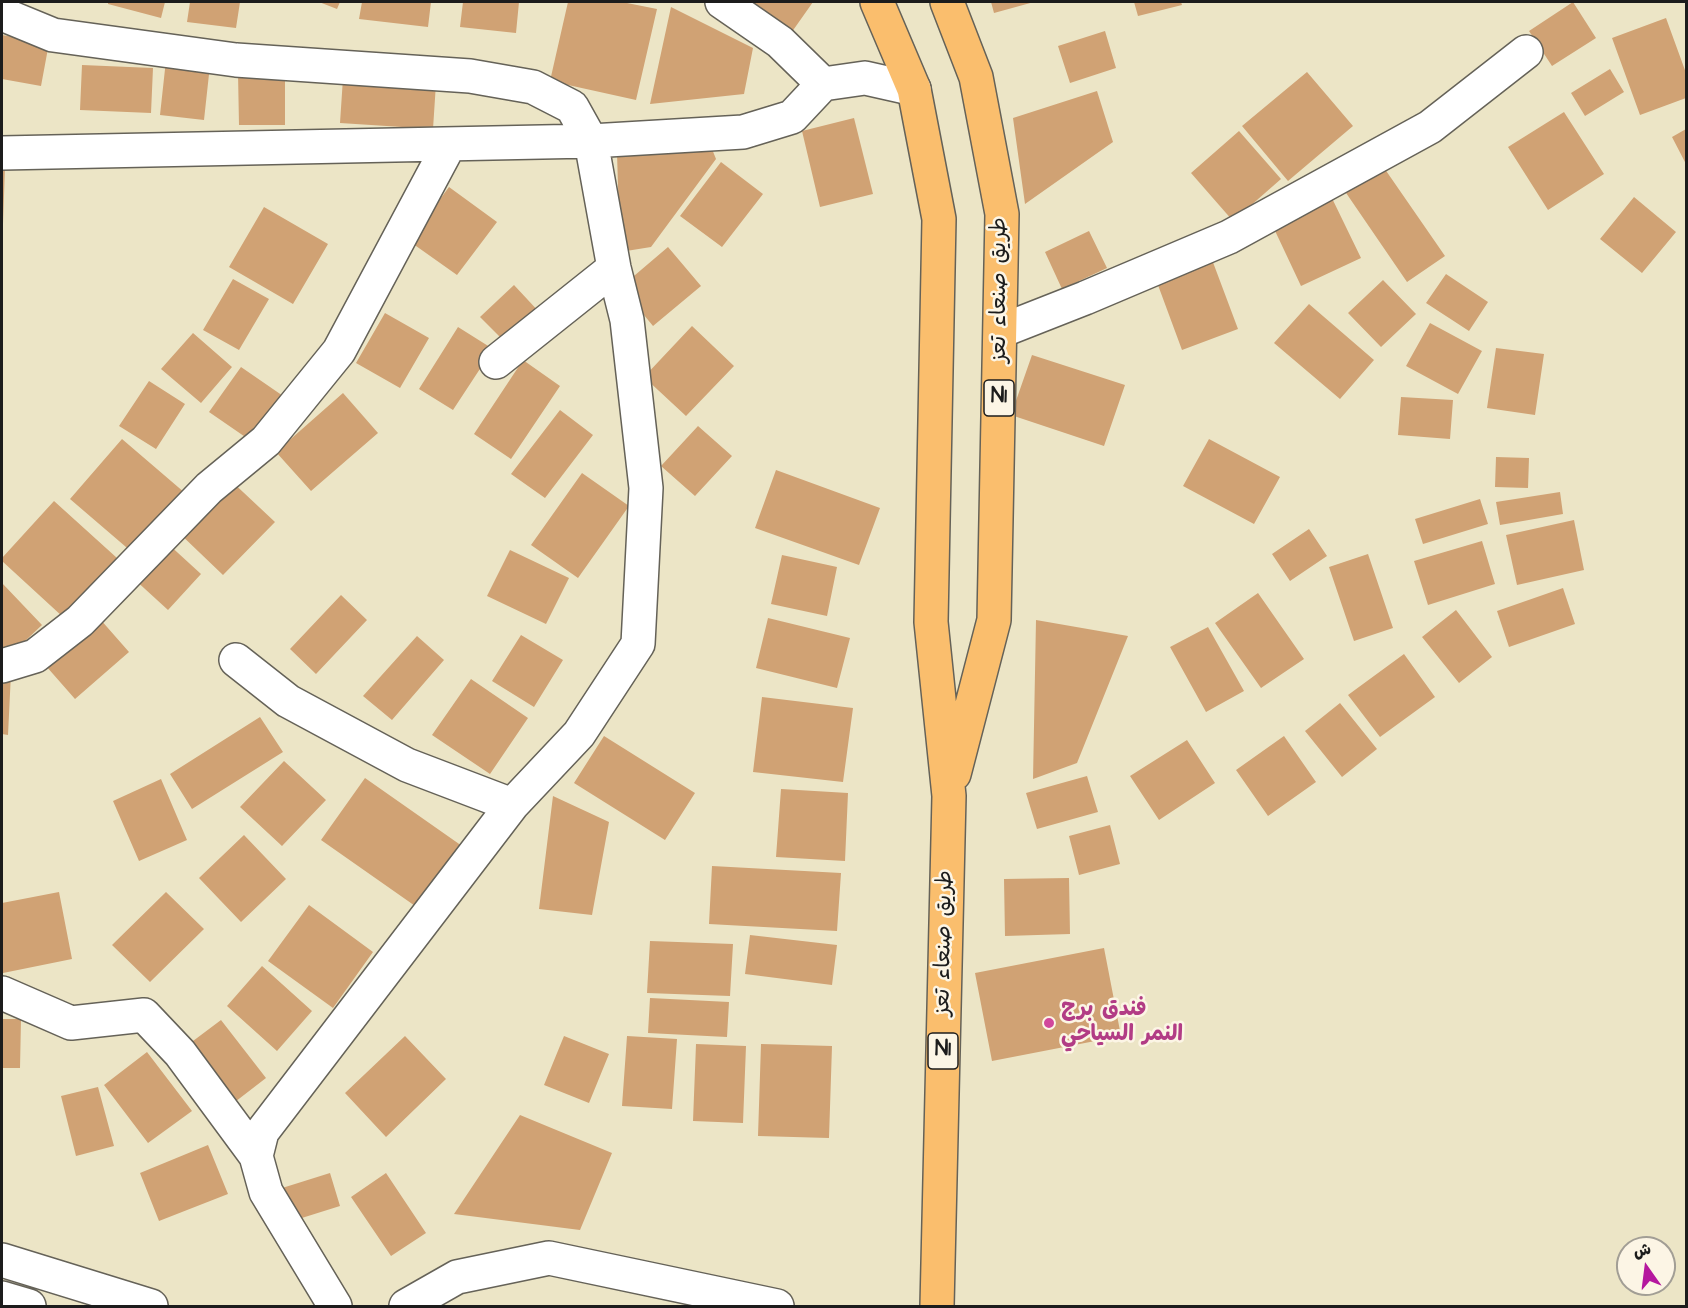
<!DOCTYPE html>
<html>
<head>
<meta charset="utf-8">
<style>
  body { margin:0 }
  #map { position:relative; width:1688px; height:1308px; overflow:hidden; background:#ece5c6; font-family:"Architects Daughter","Playpen Sans Arabic",sans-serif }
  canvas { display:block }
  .frame { position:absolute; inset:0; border:3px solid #1c1c1c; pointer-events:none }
  .north { position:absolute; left:1616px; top:1236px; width:60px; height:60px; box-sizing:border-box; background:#fcf5e5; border:2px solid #a29e95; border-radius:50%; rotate:346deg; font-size:16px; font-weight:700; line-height:24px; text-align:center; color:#1c1c1c }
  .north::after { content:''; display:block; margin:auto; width:21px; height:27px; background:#b5179e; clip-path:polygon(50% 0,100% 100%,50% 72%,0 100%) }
</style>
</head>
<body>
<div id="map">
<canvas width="1688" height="1308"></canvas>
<div class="frame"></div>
<div class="north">ش</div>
</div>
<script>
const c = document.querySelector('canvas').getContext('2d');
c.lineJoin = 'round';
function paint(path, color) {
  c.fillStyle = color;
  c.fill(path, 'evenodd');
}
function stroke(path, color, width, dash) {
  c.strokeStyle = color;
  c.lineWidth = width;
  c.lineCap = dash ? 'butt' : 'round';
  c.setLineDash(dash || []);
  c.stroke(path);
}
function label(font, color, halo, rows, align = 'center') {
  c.font = font + ' "Architects Daughter","Playpen Sans Arabic",sans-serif';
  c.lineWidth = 5;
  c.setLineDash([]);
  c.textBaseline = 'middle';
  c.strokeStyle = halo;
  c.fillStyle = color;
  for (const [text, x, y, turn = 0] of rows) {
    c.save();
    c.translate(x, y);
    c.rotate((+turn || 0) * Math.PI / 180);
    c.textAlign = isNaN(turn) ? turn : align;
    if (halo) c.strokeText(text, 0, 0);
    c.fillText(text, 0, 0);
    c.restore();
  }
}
paint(new Path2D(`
  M108 2H165L161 18 108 4Z
  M190 2H240L236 28 187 22Z
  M319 2H340L337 9Z
  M362 2H431L428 27 359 19Z
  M463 2H519L516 33 460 27Z
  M568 2H622L657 9 636 100 550 81Z
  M738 2H813L789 36Z
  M991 2H1034L994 13Z
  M1134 2H1181L1182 5 1138 16Z
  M1573 2 1596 38 1552 66 1529 31Z
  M671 7 753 48 744 94 650 104Z
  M1666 18 1686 73V98L1640 115 1612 38Z
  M1105 31 1116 68 1070 83 1058 46Z
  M2 35 49 43 41 86 2 79Z
  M166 60 210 65 204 120 160 115Z
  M82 65 153 68 151 113 80 110Z
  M1610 69 1624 92 1585 116 1571 93Z
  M1307 72 1353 126 1288 181 1242 126Z
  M238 73H285V125H239Z
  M343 78 436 83 433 129 340 123Z
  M1097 91 1113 142 1025 204 1013 118Z
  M1564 112 1604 174 1548 210 1508 147Z
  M854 118 873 194 820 207 802 131Z
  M1686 129V164L1672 137Z
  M1239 131 1281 179 1233 221 1191 173Z
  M708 139 716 159 651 247 620 252 617 153Z
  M721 162 763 194 722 247 680 216Z
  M1380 162 1445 256 1407 282 1342 187Z
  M2 167H5L3 224H2Z
  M449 187 497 222 457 275 409 241Z
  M1328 190 1361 258 1301 286 1269 218Z
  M1634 197 1676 232 1642 273 1600 239Z
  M264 207 328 244 293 304 229 267Z
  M1089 231 1107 268 1062 289 1045 252Z
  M668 247 701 286 653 326 621 287Z
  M1211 257 1238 329 1182 350 1155 277Z
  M1446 274 1488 302 1469 331 1426 303Z
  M233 279 269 299 239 350 203 330Z
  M1383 280 1416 314 1381 347 1348 313Z
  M514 285 541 314 508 345 480 317Z
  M1309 304 1374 360 1340 399 1274 343Z
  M385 313 429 338 400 388 356 363Z
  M1430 323 1482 351 1458 394 1406 366Z
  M692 326 734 366 686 416 644 377Z
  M458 327 493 349 453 410 419 389Z
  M193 333 232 367 201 403 161 369Z
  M1496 348 1544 354 1535 415 1487 408Z
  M1032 355 1125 385 1104 446 1011 415Z
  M523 360 560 386 511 459 474 434Z
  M241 367 286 398 254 443 209 412Z
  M149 381 185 404 156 449 119 426Z
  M343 393 378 433 311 491 276 452Z
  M1401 397 1453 400 1450 439 1398 435Z
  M560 410 593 435 545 498 511 474Z
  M698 426 732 456 695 496 661 466Z
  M122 439 185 493 133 553 70 499Z
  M1209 439 1280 477 1254 524 1183 486Z
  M1496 457 1529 458 1528 488 1495 487Z
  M776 470 880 508 859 565 755 528Z
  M582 473 629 506 578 578 531 545Z
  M227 477 275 522 223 575 176 530Z
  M1560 492 1563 514 1500 525 1496 502Z
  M1480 499 1488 524 1423 544 1415 519Z
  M54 501 117 558 63 617 2 561V558Z
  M1574 520 1584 570 1517 585 1506 535Z
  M1309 529 1327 556 1290 581 1272 554Z
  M1482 541 1495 584 1428 605 1414 561Z
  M166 542 201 574 168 610 133 578Z
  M510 550 569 578 546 624 487 596Z
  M1368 554 1393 628 1354 641 1329 567Z
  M782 555 837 567 827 616 771 604Z
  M2 583 42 625 6 659 2 654Z
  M1563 588 1575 624 1509 647 1497 611Z
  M1258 593 1304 659 1261 688 1215 623Z
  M341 595 367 620 316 674 290 649Z
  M1456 610 1492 657 1459 683 1422 637Z
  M768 618 850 638 837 688 756 668Z
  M100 619 129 652 75 699 46 666Z
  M1036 620 1128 636 1077 763 1033 779Z
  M1208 627 1244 691 1206 712 1170 647Z
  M521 635 563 660 534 707 492 681Z
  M417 636 444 660 392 720 363 696Z
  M1404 654 1435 697 1380 737 1348 695Z
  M2 673H11L8 735 2 734Z
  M471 679 528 718 490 774 432 735Z
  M762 697 853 708 843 782 753 772Z
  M1340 703 1377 749 1342 777 1305 731Z
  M260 717 283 752 192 809 170 774Z
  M604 736 695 793 665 840 574 783Z
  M1284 736 1316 782 1268 816 1236 770Z
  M1187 740 1215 783 1159 820 1130 776Z
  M284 761 326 800 282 846 240 807Z
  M1087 776 1098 812 1037 829 1026 793Z
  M365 778 462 846 418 908 321 840Z
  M161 779 187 840 139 861 113 801Z
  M781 789 848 793 845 861 776 857Z
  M553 796 609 822 592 915 539 909Z
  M1110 825 1120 864 1079 875 1069 836Z
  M244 835 286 879 241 922 199 878Z
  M712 866 841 873 837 931 709 924Z
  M1069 878 1070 934 1005 936 1004 879Z
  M59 892 72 959 3 973 2 903Z
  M166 892 204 929 150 982 112 945Z
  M309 905 373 952 333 1008 268 961Z
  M750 935 837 945 832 985 745 974Z
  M650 941 733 944 730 996 647 993Z
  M1104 948 1121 1036 992 1061 975 973Z
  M262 966 312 1011 277 1051 227 1006Z
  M650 998 729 1002 727 1037 648 1033Z
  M2 1019H21L20 1068H2Z
  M221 1020 266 1078 231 1105 185 1047Z
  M405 1036 446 1079 386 1137 345 1093Z
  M564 1036 609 1054 589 1103 544 1085Z
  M627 1036 677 1039 672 1109 622 1106Z
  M696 1044 746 1046 743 1123 693 1121Z
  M761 1044 832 1046 829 1138 758 1136Z
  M147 1052 192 1111 148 1143 104 1085Z
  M98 1087 114 1146 76 1156 61 1096Z
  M520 1115 612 1153 580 1230 454 1214Z
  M208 1145 228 1194 159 1221 140 1173Z
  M330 1173 340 1206 289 1222 279 1189Z
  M386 1173 426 1233 391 1256 351 1197Z`), '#d0a274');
const street = new Path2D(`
  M722 2 780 42 823 84
  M2 14 53 35 236 60 470 76 533 87 572 107 591 141 614 268 627 320 646 488 638 644 579 734 512 805 262 1132 256 1156 266 1192 335 1306
  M2 153 591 141 743 132 792 117 823 84 865 78 914 89
  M1001 331 1085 298 1229 237 1430 127 1526 52
  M496 362 614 268
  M236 660 288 701 407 765 512 805
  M2 666 35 656 80 621 209 488 266 441 339 351 449 145
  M2 993 71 1023 144 1015 180 1053 256 1156
  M2 1260 151 1306
  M2 1298 29 1306
  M406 1306 457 1277 549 1258 777 1306`);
const highway = new Path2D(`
  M877 2 914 89 939 219 931 622 949 796 937 1306
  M947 2 976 77 1002 214 994 620 954 774`);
stroke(street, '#656258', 36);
stroke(highway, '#656258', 36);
stroke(street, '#fff', 33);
stroke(highway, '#fabe6d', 33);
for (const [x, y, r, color] of [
  [1049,1023,6,"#d1479c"]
]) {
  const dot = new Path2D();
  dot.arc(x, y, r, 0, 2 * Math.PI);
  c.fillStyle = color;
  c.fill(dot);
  stroke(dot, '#fcf5e5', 2);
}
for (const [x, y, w] of [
  [999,398,30],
  [943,1051,30]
]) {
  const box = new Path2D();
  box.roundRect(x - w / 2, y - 18, w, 36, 4.5);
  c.fillStyle = '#fcf5e5';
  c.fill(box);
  stroke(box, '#1c1c1c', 1.5);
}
label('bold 21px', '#1c1c1c', null, [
  ["N1",999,398],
  ["N1",943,1051]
]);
label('22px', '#1c1c1c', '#fcf5e5', [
  ["طريق صنعاء تعز",1000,290,-90],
  ["طريق صنعاء تعز",945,943,-89]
]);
label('bold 22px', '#b23c85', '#fcf5e5', [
  ["فندق برج",1061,1010],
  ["النمر السياحي",1061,1035]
], 'left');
</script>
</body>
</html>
